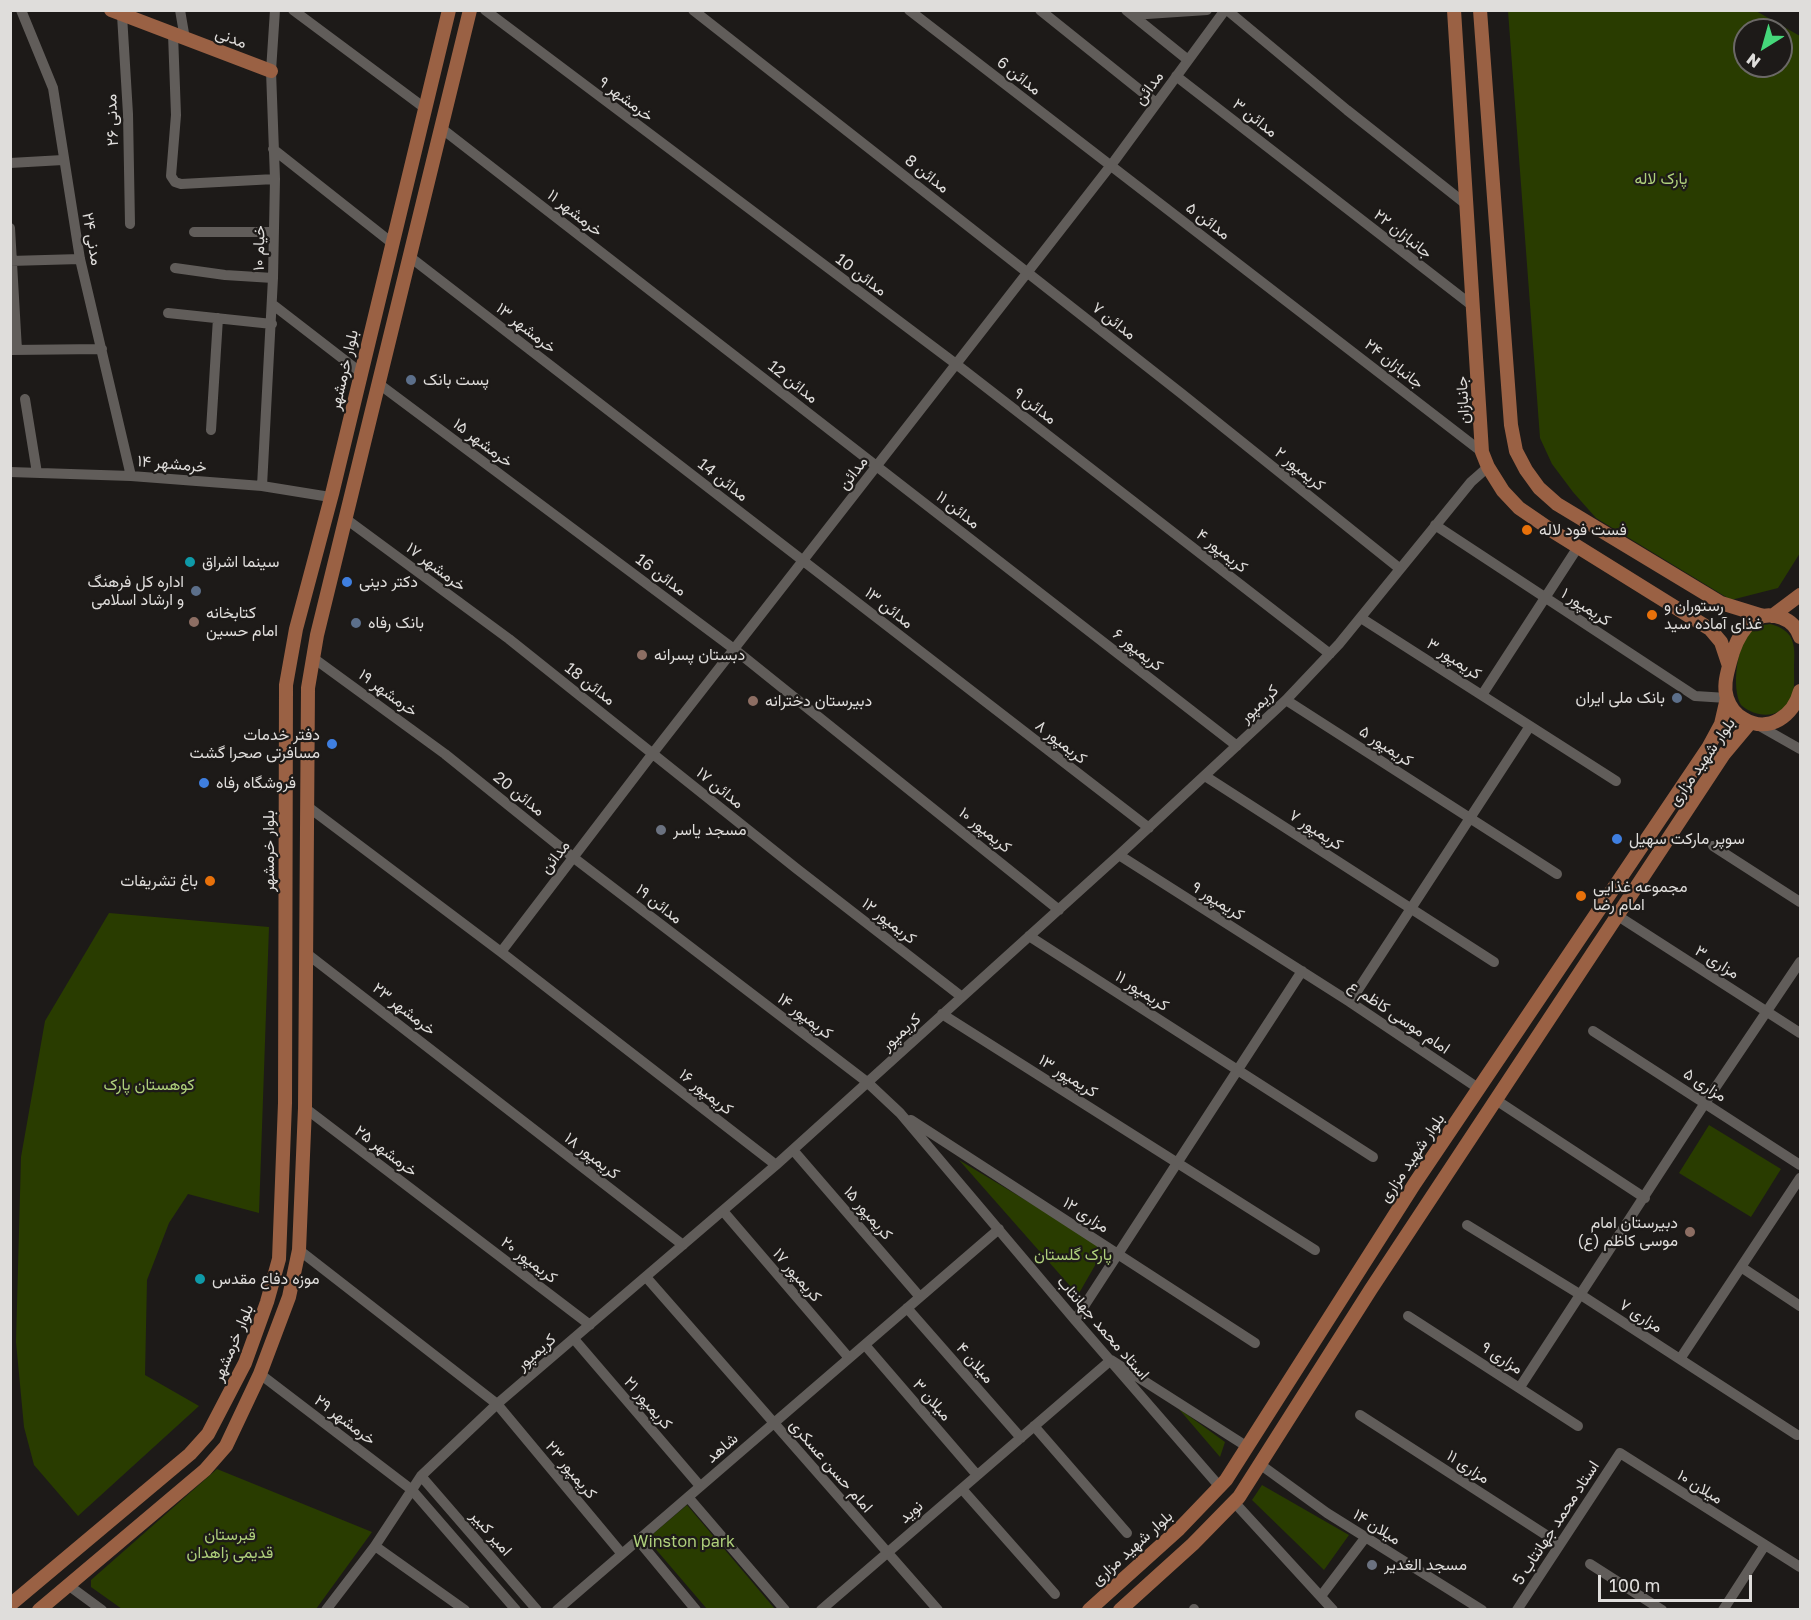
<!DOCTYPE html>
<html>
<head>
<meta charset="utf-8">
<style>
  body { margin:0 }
  #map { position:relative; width:1811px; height:1620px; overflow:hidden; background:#1d1a18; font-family:"Golos Text",sans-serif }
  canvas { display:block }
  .frame { position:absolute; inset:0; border:12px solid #dfdddb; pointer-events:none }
  .north { position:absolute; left:1733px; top:18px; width:60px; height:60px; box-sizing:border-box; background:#1d1a18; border:2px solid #6b6866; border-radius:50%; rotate:217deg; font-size:16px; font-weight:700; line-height:24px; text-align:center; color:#dfdddb }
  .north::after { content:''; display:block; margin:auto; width:21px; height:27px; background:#45d77a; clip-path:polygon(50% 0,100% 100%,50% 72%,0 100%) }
  .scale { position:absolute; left:1598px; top:1575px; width:154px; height:27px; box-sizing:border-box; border:3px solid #dfdddb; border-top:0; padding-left:8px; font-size:18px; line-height:21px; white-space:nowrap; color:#dfdddb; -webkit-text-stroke:4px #1d1a18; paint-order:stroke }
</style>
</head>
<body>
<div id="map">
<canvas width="1811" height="1620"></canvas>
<div class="frame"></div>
<div class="north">N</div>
<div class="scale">100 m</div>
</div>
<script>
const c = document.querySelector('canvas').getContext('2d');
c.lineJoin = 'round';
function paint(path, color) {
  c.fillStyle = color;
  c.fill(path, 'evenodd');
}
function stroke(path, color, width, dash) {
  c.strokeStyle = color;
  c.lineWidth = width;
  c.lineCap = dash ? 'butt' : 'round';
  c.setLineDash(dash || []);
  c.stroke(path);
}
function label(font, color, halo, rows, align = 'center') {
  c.font = font + ' "Golos Text",Vazirmatn,sans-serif';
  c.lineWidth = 4.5;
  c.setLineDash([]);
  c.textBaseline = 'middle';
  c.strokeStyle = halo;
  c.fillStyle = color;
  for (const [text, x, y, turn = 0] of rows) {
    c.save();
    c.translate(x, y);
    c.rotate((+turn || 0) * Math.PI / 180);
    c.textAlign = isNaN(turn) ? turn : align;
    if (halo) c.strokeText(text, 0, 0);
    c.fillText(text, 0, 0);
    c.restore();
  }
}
paint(new Path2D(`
  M1508 11H1756L1800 36V553L1778 588 1731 600 1596 518 1573 492 1552 464 1540 438ZM1745 30H1781V66H1745Z
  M1770 624C1778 626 1785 629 1790 636 1796 646 1794 657 1794 668 1794 677 1795 689 1792 697 1782 719 1757 719 1741 705 1731 688 1737 644 1751 630 1756 626 1764 625 1770 624Z
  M109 913 269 927 259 1213 188 1194 169 1223 147 1280 145 1375 199 1406 78 1516 34 1465 24 1427 16 1342 21 1157 45 1021Z
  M1709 1125 1781 1169 1751 1217 1679 1173Z
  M959 1160 1105 1248 1078 1295Z
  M1178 1408 1225 1442 1220 1457Z
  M217 1469 372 1532 316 1609H122L91 1587V1580Z
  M1262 1485 1349 1535 1324 1570 1252 1500Z
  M687 1505 775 1609H707L647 1539Z`), '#293c00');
stroke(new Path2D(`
  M21 10 53 88 80 259 131 476
  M180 10 185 39
  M293 10 426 109
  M485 10 956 364 1330 654
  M693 10 1182 394 1399 568
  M909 10 1482 452
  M1040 10 1156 103
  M1126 10 1188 60
  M1227 10 1347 110 1467 205
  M122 15 128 114 130 224
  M1132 15 1207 10
  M173 34 176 115 171 176 175 182 181 184 275 179
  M1176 76 1474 307
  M441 128 1237 746
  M273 149 392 243
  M10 163 63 160
  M10 228 17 350
  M194 232H274
  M410 257 1149 828
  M10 261 80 259
  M175 268 225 275 273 278
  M272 304 360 372
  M168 313 272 324
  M11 350 102 349
  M379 384 734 649 1059 910
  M25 399 37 473
  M211 430 218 318
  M10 472 131 476 262 486 330 497
  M262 486 273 278 275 179 271 71 275 10
  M346 519 509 639 797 869 962 997
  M1435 525 1695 696 1727 698
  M1361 618 1616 781
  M312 657 445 754 574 858 867 1082 900 1113 1075 1320 1220 1487
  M1482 695 1578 547
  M1286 700 1557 874
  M1756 724 1800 749
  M1205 776 1494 962
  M307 806 501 952 776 1165
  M1713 846 1800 902
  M1119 855 1350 1002 1478 1088
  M1618 916 1800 1033
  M1029 936 1373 1157
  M501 952 653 753 1115 160 1225 10
  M306 953 683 1245
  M1350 1002 1530 726
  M942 1014 1315 1250
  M1593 1031 1800 1165
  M1496 1100 1645 1198
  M305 1108 590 1325
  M911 1120 1255 1343
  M793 1150 920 1297
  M723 1211 849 1358
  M1467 1225 1581 1295 1797 1435
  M299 1250 497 1404 622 1554
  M1741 1267 1800 1306
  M646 1277 938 1610
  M907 1308 1021 1438
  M1408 1316 1578 1426
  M1075 1320 1302 971
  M574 1339 700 1486
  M865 1345 977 1475
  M1680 1359 1800 1178
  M260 1374 412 1490 516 1610
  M1520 1387 1705 1103 1800 962
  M1360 1415 1560 1544
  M1034 1426 1127 1533
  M1261 1465 1327 1513 1482 1610
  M421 1476 537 1610
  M962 1489 1055 1594
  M688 1497 785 1610
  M1234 1502 1333 1610
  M638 1540 696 1610
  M375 1546 465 1610
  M1590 1564 1662 1610
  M68 1585 102 1610
  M1321 1596 1365 1538
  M1194 1609V1610
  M326 1610 375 1546 421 1476 497 1404 776 1165 1119 855 1286 700 1339 644 1471 482 1488 467
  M557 1610 999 1229
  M821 1610 1111 1360 1246 1446
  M1517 1610 1620 1453 1800 1567
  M1723 1610 1765 1545`), '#615d5a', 10);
stroke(new Path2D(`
  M111 10 271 71
  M1454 10 1482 452 1488 467 1503 491 1519 508 1554 532 1710 629 1721 642 1729 666
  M1480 10 1511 425 1516 451 1526 470 1539 488 1557 504 1721 603 1763 616
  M1772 616 1800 595
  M1800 637C1797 628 1791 621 1782 618 1751 606 1736 638 1730 662 1727 674 1723 686 1727 698 1730 707 1736 715 1744 719 1769 734 1794 715 1800 691
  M10 1605 190 1454 208 1434 245 1363 267 1302 279 1259 285 1103 286 685 296 629 332 494 449 10
  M39 1610 205 1470 226 1446 260 1374 289 1297 299 1250 305 1108 308 688 317 635 470 10
  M1089 1610 1179 1529 1226 1480 1415 1183 1708 748 1721 724 1727 698
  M1120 1610 1193 1544 1239 1497 1371 1289 1724 754 1750 723`), '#9a6144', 14);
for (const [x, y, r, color] of [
  [411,380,6,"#5c6f8a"],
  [1527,530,6,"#e8710a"],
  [190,562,6,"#0f9aa8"],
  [347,582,6,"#3f7fe0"],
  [196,591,6,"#5c6f8a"],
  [1652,615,6,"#e8710a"],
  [194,622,6,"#8d6e63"],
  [356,623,6,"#5c6f8a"],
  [642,655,6,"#8d6e63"],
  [1677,698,6,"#5c6f8a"],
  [753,701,6,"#8d6e63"],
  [332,744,6,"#3f7fe0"],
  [204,783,6,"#3f7fe0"],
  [661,830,6,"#6b7280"],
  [1617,839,6,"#3f7fe0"],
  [210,881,6,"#e8710a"],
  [1581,896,6,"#e8710a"],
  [1690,1232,6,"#8d6e63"],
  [200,1279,6,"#0f9aa8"],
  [1372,1565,6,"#6b7280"]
]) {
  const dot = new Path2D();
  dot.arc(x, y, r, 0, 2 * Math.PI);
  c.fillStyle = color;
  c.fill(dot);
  stroke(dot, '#1d1a18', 2);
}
label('16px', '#dfdddb', '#1d1a18', [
  ["مدنی",231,38,21],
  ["مدائن 6",1019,76,38],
  ["مدائن",1149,88,-53],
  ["خرمشهر ۹",626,99,37],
  ["مدائن ۳",1255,118,38],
  ["مدنی ۲۶",112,120,-92],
  ["مدائن 8",927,174,38],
  ["خرمشهر ۱۱",575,213,38],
  ["مدائن ۵",1208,221,37],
  ["جانبازان ۲۲",1403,234,38],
  ["مدنی ۲۴",92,239,80],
  ["خیام ۱۰",259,248,-89],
  ["مدائن 10",861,275,37],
  ["مدائن ۷",1114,321,38],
  ["خرمشهر ۱۳",526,328,38],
  ["جانبازان ۲۴",1394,364,38],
  ["بلوار خرمشهر",344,370,-77],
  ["مدائن 12",793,382,38],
  ["جانبازان",1463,400,-93],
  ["مدائن ۹",1035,406,38],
  ["خرمشهر ۱۵",483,443,37],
  ["خرمشهر ۱۴",172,464,5],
  ["کریمپور ۲",1300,469,39],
  ["مدائن",853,473,-52],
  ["مدائن 14",723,480,38],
  ["مدائن ۱۱",958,510,38],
  ["کریمپور ۴",1222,551,38],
  ["خرمشهر ۱۷",436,567,37],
  ["مدائن 16",661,575,37],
  ["کریمپور ۱",1586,607,33],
  ["مدائن ۱۳",889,608,38],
  ["کریمپور ۶",1138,650,38],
  ["کریمپور ۳",1454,659,33],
  ["مدائن 18",590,684,38],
  ["خرمشهر ۱۹",388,693,36],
  ["کریمپور",1259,704,-44],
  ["کریمپور ۸",1061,742,38],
  ["کریمپور ۵",1386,746,33],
  ["بلوار شهید مزاری",1702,762,-55],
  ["مدائن ۱۷",720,788,39],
  ["مدائن 20",519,794,39],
  ["کریمپور ۱۰",985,830,39],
  ["کریمپور ۷",1316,830,33],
  ["بلوار خرمشهر",269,851,-90],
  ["مدائن",555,857,-52],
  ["کریمپور ۹",1218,901,32],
  ["مدائن ۱۹",659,904,38],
  ["کریمپور ۱۲",889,921,38],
  ["مزاری ۳",1717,962,32],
  ["کریمپور ۱۱",1142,991,33],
  ["خرمشهر ۲۳",404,1009,38],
  ["کریمپور ۱۴",805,1016,37],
  ["امام موسی کاظم ع",1399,1017,34],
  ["کریمپور",901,1032,-42],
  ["کریمپور ۱۳",1068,1076,32],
  ["مزاری ۵",1705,1085,33],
  ["کریمپور ۱۶",706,1092,38],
  ["خرمشهر ۲۵",386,1151,37],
  ["کریمپور ۱۸",592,1156,38],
  ["بلوار شهید مزاری",1412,1158,-56],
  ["کریمپور ۱۵",868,1213,49],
  ["مزاری ۱۲",1086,1215,33],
  ["کریمپور ۲۰",529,1260,37],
  ["کریمپور ۱۷",797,1275,49],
  ["مزاری ۷",1641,1316,33],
  ["استاد محمد جهانتاب",1103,1328,49],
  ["بلوار خرمشهر",233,1343,-67],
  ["کریمپور",536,1352,-41],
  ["مزاری ۹",1502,1358,33],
  ["میلان ۴",975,1363,49],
  ["میلان ۳",932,1400,49],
  ["کریمپور ۲۱",648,1403,49],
  ["خرمشهر ۲۹",345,1420,37],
  ["شاهد",722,1448,-41],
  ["امام حسن عسکری",831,1466,49],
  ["مزاری ۱۱",1468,1467,33],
  ["کریمپور ۲۳",571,1470,50],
  ["میلان ۱۰",1700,1487,32],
  ["نوید",911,1512,-41],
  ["استاد محمد جهانتاب 5",1556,1523,-57],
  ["میلان ۱۴",1377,1527,32],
  ["امیر کبیر",491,1533,49],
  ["بلوار شهید مزاری",1132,1548,-42]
]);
label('16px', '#aecf7b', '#1d1a18', [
  ["پارک لاله",1661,179],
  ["کوهستان پارک",149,1085],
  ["پارک گلستان",1073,1255],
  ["قبرستان",230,1535],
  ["قدیمی زاهدان",230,1553],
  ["Winston park",684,1542]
]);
label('16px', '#dfdddb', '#1d1a18', [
  ["پست بانک",423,380],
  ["فست فود لاله",1539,530],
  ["سینما اشراق",202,562],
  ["اداره کل فرهنگ",184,582,"right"],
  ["و ارشاد اسلامی",184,600,"right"],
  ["دکتر دینی",359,582],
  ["رستوران و",1664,606],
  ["غذای آماده سید",1664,624],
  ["کتابخانه",206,613],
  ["امام حسین",206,631],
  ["بانک رفاه",368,623],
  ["دبستان پسرانه",654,655],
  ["بانک ملی ایران",1665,698,"right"],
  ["دبیرستان دخترانه",765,701],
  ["دفتر خدمات",320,735,"right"],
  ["مسافرتی صحرا گشت",320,753,"right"],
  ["فروشگاه رفاه",216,783],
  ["مسجد یاسر",673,830],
  ["سوپر مارکت سهیل",1629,839],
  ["باغ تشریفات",198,881,"right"],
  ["مجموعه غذایی",1593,887],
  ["امام رضا",1593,905],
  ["دبیرستان امام",1678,1223,"right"],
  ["موسی کاظم (ع)",1678,1241,"right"],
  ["موزه دفاع مقدس",212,1279],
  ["مسجد الغدیر",1384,1565]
], 'left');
</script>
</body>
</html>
